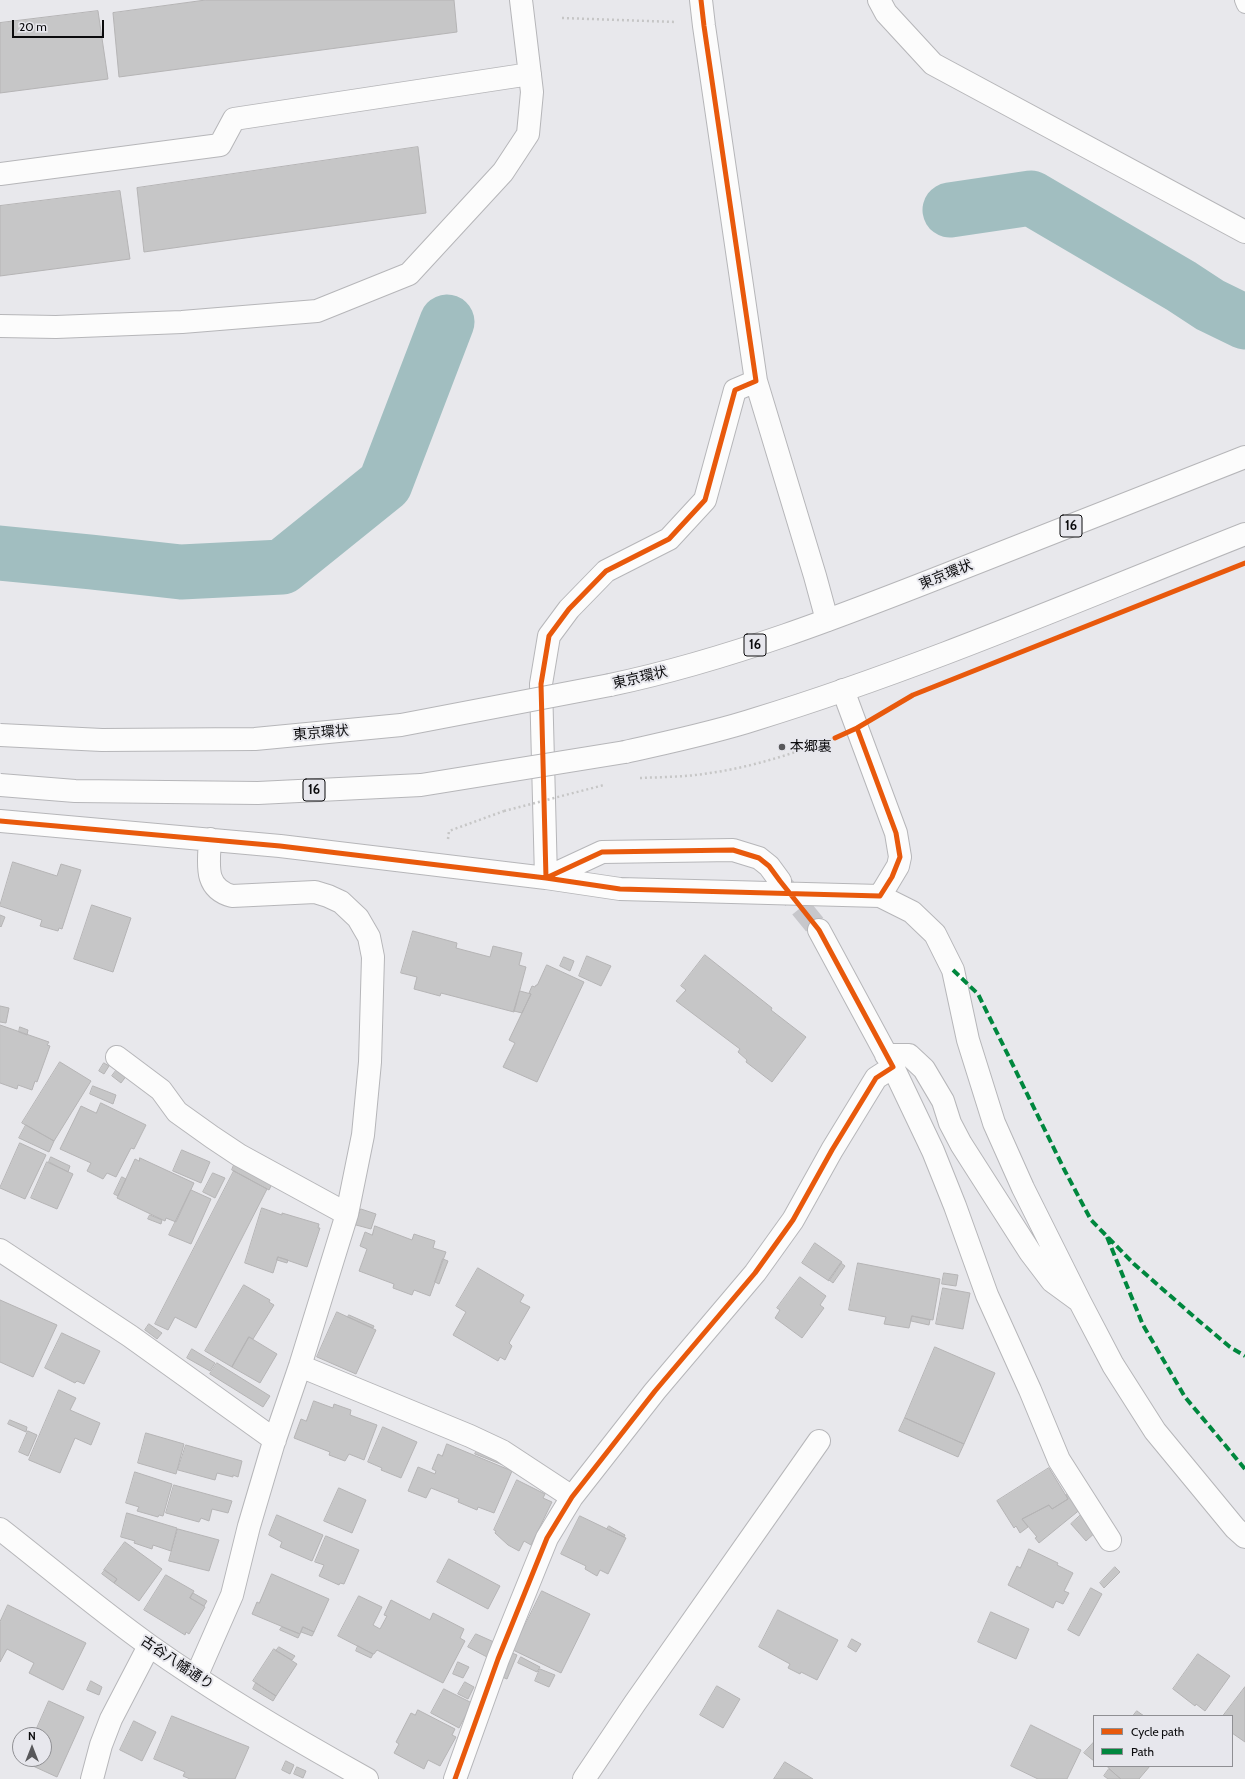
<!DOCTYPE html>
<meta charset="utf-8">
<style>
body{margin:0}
#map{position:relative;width:1245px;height:1779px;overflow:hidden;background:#e8e8ec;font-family:Cabin,sans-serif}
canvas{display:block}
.legend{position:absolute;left:1093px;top:1715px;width:140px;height:52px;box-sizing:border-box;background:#e7e7ed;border:1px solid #8f8f93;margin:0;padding:5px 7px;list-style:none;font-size:12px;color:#0b0b0d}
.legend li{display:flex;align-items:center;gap:8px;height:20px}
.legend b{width:20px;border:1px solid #8f8f93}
.north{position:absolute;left:12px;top:1727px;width:40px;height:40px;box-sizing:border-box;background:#e7e7ed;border:1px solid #8f8f93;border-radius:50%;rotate:0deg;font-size:11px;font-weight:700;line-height:16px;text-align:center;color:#0b0b0d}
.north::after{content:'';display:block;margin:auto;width:14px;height:18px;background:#58585b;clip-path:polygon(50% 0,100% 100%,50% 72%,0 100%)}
.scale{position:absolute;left:12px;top:20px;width:92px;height:18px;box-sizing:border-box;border:2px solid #0b0b0d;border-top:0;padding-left:5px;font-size:12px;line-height:14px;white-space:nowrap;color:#0b0b0d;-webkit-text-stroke:3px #e7e7ed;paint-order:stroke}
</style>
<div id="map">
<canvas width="1245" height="1779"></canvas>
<ul class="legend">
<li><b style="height:5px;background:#e8590c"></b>Cycle path</li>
<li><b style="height:5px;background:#00873e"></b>Path</li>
</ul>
<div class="north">N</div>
<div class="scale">20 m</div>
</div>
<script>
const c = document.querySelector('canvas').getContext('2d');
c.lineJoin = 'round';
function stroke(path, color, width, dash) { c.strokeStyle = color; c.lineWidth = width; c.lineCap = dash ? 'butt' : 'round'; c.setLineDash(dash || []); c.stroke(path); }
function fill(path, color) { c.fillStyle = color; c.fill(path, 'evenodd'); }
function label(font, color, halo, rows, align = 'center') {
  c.font = font + ' Cabin,"Noto Sans JP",sans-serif'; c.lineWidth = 4; c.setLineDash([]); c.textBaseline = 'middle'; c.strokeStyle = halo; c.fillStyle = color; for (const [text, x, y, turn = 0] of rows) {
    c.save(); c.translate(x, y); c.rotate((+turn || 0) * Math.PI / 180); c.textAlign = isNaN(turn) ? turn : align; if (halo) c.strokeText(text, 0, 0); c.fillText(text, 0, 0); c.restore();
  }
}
stroke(new Path2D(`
 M950,210l81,-12 150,88 29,19 35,17
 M0,553l91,9 90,10 101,-5 103,-83 62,-162`), '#a1bec0', 55);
const building = new Path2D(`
 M206,0h248l3,32 -338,45 -6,-64z
 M98,11l10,68 -108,14v-70z
 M418,147l8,66 -282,39 -7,-64z
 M120,191l10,68 -130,17v-70z
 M13,862l44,14 4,-12 20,6 -19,59 -3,-1 -1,3 -18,-5 2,-6 -42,-14z
 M92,905l39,13 -18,54 -39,-13z
 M0,915l5,2 -4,10 -1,-1z
 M413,931l44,12 -1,5 34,9 3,-11 29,7 -3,12 7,2 -12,45 -73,-19 -1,3 -26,-7 3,-12 -16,-4z
 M705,955l67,53 -1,2 35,27 -34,45 -26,-20 1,-2 -9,-8 2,-3 -64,-48 10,-11 -5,-4z
 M587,956l24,10 -10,20 -22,-10z
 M564,957l10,4 -4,10 -10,-5z
 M547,965l37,17 -47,100 -34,-15 12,-24 -6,-3 22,-46 -2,-1 3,-7 3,1 1,-2h1z
 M520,991l11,3 -9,19 -8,-2z
 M0,1006l9,2 -3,15 -6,-1z
 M0,1025l49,17 -2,3 3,1 -13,36 -2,-1 -3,9 -14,-5 -1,4 -17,-6z
 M20,1027l8,3 -1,5 -8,-3z
 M60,1062l31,19 -37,60 -32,-18z
 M104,1063l5,3 -5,8 -5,-3z
 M118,1068l9,7 -6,8 -9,-7z
 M93,1086l23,9 -3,9 -23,-10z
 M101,1103l45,22 -12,24 -3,-1 -15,29 -9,-4 -4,6 -16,-8 4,-8 -31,-14 21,-43 15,7z
 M26,1125l28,16 -5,11 -30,-14z
 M20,1143l26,12 -21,44 -25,-11z
 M182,1150l28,12 -9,21 -28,-12z
 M51,1157l19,9 -2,6 -19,-10z
 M140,1158l54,25 -18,39 -10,-4 -1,3 -48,-23 18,-39 4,2z
 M47,1162l26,12 -16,35 -26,-11z
 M234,1165l38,19 -3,6 -37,-20z
 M234,1171l33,18 -71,139 -21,-11 -7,13 -13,-6z
 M213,1173l12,5 -10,20 -12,-6z
 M122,1177l4,2 -8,17 -4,-2z
 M191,1190l20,9 -20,45 -22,-9z
 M262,1208l20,7v-2l37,11 -1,4h2l-13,39 -29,-10 -5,16 -28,-10z
 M361,1209l15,5 -5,15 -15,-4z
 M150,1215l12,5 -1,4 -13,-5z
 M375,1226l37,14 2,-6 21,7 -2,7 13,4 -16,44 -16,-6 -2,5 -19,-7 1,-4 -35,-13 8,-22 -7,-3 5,-14 7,3z
 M815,1243l27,19 -13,19 -27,-18z
 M278,1257l10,3 -1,3 -10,-3z
 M443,1259l5,2 -9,23 -4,-2z
 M841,1263l4,3 -12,17 -4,-3z
 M858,1263l82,16 -7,41 -21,-4 -3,12 -25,-4 2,-7 -37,-7z
 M478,1268l46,27 -4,7 10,5 -21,36 3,3 -7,14 -5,-3 -2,4 -45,-26 13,-23 -10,-6z
 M944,1273l14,2 -2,11 -14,-2z
 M800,1277l26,19 -6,9 4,3 -22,30 -27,-20 5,-8 -3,-2z
 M244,1285l26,15 -1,2 5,3 -21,34 -4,-2 -17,30 -27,-16z
 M943,1288l27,5 -7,36 -27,-5z
 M0,1300l57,25 -24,52 -33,-15z
 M337,1312l39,18 -20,44 -39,-17z
 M349,1315l25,11 -1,2 -25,-11z
 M912,1316l18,4 -1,5 -18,-4z
 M149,1324l13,9 -5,6 -12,-9z
 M62,1333l38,18 -16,33 -7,-3 -2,2 -30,-15z
 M249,1337l28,17 -17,29 -28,-16z
 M935,1347l60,26 -31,71 -59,-26z
 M192,1349l23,14 -5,8 -23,-13z
 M217,1363l53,33 -7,11 -53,-33z
 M59,1390l17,8 -6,12 30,13 -9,22 -16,-7 -15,35 -31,-13z
 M314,1401l19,7 1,-4 17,6 -1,5 27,10 -13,35 -15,-6 -4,7 -16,-6 1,-3 -36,-14 7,-19 5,2z
 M905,1418l59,26 -6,13 -59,-26z
 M10,1420l17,7 -1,5 -18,-8z
 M383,1427l34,15 -16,36 -20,-8 1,-2 -14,-6z
 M28,1431l9,4 -9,21 -9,-4z
 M146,1433l38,11 -8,30 -38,-11z
 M447,1444l65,27 -18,42 -16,-6 -1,3 -19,-8 1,-3 -28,-11 -5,10 -18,-7 10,-24 17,7 1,-3 -4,-2 6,-15 4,2z
 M186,1445l56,16 -4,16 -5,-2v2l-16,-4 -2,7 -37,-10z
 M477,1450l28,12 -2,3 -28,-11z
 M1049,1468l19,31 -16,10 -3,-4 -27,14 6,8 -8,6 -4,-7 -2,2 -17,-27z
 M135,1472l37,12 -9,32 -4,-1 -1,2 -21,-6 2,-4 -13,-4z
 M517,1480l28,14 -2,4 9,4 -21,43 -7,-4 -5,10 -11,-6 -13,-12 1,-2 -2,-1z
 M174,1485l58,16 -4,12 -16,-4 -3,12 -8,-3 -2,4 -33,-9z
 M339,1488l27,12 -14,33 -28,-12z
 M1070,1493l12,15 -43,35 -4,-5 2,-1 -15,-18 27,-14 3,4 16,-10 -2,-4z
 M127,1513l50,15 -6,23 -18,-6 -1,4 -18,-6 1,-2 -14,-4z
 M1083,1513l15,17 -12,11 -15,-17z
 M277,1515l46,20 -11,26 -32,-14 2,-5 -13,-7z
 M580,1516l46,22 -18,36 -8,-4 -3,6 -12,-7 1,-3 -25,-12z
 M609,1526l16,9 -1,2 -17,-8z
 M178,1529l41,11 -10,31 -40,-10z
 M326,1536l33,14 -15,34 -4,-1 -1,2 -20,-9 5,-11 -9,-3z
 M125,1542l37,27 -23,32 -25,-18 3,-4 -13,-9z
 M1029,1549l29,14 -1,2 16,8 -9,18 5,2 -6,11 -7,-3 -3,7 -45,-23 9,-19 3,2z
 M449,1559l51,27 -12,23 -51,-27z
 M1115,1567l5,5 -16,16 -4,-5z
 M105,1570l12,9 -3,4 -12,-9z
 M272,1574l57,25 -15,33 -11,-5 -3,7 -48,-20 5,-12 2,1z
 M166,1575l28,16 -4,7 15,9 -16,27 -3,-2 -1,3 -41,-25z
 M1091,1588l11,6 -23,42 -11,-6z
 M542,1591l48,23 -29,59 -48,-23z
 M193,1593l14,8 -3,5 -14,-8z
 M359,1596l23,11 -9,18 7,4 7,-13 -3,-1 7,-15 39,20 3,-7 31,16 -4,9 5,3 -22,42 -66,-33 -3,4h-1l-35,-18z
 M8,1605l78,38 -23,47 -34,-17 5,-10 -27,-14 -7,13v-40z
 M778,1610l60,30 -21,40 -16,-8 -1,2 -12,-6 2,-4 -31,-17z
 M991,1612l38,17 -13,30 -38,-17z
 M282,1627l18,7 -2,4 -18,-8z
 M303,1627l11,5 -2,4 -11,-4z
 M476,1634l18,8 -7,15 -19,-10z
 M852,1639l9,5 -5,8 -8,-5z
 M358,1646l15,8 -2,4 -15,-7z
 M279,1647l16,9 -3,4 -16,-9z
 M274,1649l23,15 -21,32 -23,-15z
 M512,1653l5,2 -10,24 -5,-2z
 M1198,1654l32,22 -25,35 -9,-7 -1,2 -22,-17z
 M521,1657l19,10 -3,5 -19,-9z
 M458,1662l11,5 -6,11 -10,-4z
 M540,1669l15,6 -6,12 -14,-6z
 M91,1681l11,6 -3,8 -12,-5z
 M465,1682l9,5 -6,12 -10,-5z
 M256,1683l20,13 -3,5 -20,-12z
 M717,1686l23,13 -17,29 -23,-13z
 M1245,1687v55l-13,-9v-17h-9z
 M444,1689l28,14 -13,25 -28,-15z
 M49,1701l35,16 -27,60 -35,-16 1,-2h21v-24h-10z
 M418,1710l37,19 -3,6 4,2 -16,29 -12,-6 -4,9 -30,-16 5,-9 -3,-2 15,-29 4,2z
 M1137,1711l7,5h-11z
 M172,1716l77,31 -14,32h-45l-7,-3 2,-4 -31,-13z
 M134,1721l22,11 -14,29 -22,-11z
 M1031,1725l50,25 -14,29h-29l-27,-13z
 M1094,1742v19l-10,-8z
 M286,1761l8,4 -4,9 -8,-4z
 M785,1762l28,17h-39z
 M1107,1766h43l-11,13h-18z
 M297,1767l9,4 -3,7 -9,-4z
 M1109,1769l12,10h-13l-4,-3z`);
fill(building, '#c6c6c7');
stroke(building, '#b5b4b5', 1);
stroke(new Path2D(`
 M780,882l39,48`), '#c7c7cb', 22, [22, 11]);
const lane = new Path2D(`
 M1243,0l2,5`);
const street = new Path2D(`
 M701,0l3,26 52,355 59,195 12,44
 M879,0l7,13 47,51 312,168
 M0,174l220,-29 14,-26 296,-45
 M0,326l56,1 126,-5 135,-11 92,-37 94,-102 25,-38 4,-42 -11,-92
 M843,690l53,143 4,24 -2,9 -18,30
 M0,821l280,25 266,32 74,11 260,7 32,16 23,22 18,36 15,70 26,83 29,65 57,114 33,63 42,66 80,97 10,9
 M546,878l-5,-194 8,-48 20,-27 37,-38 63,-32 36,-39 30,-110 21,-9
 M546,878l56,-26 131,-2 26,8 10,8 11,15
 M886,1055h23l15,14 19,32 7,22 11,21 69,108 22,29 26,19
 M117,1057l44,33 16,22 35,25 27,18 108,59
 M893,1067l40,84 22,55 32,89 43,95 29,70 51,80
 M0,1250l130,86 145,104
 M300,1366l170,70 32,15 70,46
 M196,1677l36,-82 17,-69 24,-81 27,-79 47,-152 16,-79 7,-73 3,-105 -4,-20 -11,-19 -17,-16 -13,-6 -13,-4 -83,4c-29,-8 -23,-33 -22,-57
 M92,1779l9,-34 10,-26 38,-73
 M455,1779l43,-120 49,-121 25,-41 83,-106 100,-118 38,-53 39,-70 44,-72 17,-11 -74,-137
 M584,1779l51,-76 184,-262`);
const secondary = new Path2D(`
 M0,1529c50,39 98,80 150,117 69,49 143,92 217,133`);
const highway = new Path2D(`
 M610,685c119,-25 234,-70 348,-115 95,-38 191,-75 287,-113
 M625,752c44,-10 88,-19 131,-33 166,-51 327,-121 489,-185`);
stroke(lane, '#b6b6b9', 18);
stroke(street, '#b6b6b9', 24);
stroke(secondary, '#b6b6b9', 24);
stroke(highway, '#b6b6b9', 24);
stroke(new Path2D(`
 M562,18l114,4
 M880,714l28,-16
 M640,778c23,-1 47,-1 70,-5 42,-6 82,-19 122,-34
 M448,839l1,-8 55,-20`), '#c6c6c6', 2.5, [2, 3]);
stroke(lane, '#fcfcfc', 16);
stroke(street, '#fcfcfc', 22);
stroke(secondary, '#fcfcfc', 22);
stroke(highway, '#fcfcfc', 22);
const highwayBridge = new Path2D(`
 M0,735l102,5 153,-1 146,-14 209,-40
 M0,785l75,6 183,2 163,-8 204,-33`);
stroke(highwayBridge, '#b6b6b9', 24, []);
stroke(new Path2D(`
 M504,811l100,-26`), '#c6c6c6', 2.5, [2, 3]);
stroke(highwayBridge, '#fcfcfc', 22);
stroke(new Path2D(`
 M953,970l25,24 87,177 26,49 43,44 65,57 31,26 15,9
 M1107,1237l36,88 42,72 60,72`), '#00873e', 4, [8, 4]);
stroke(new Path2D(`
 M835,738l22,-10 56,-33 332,-132
 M0,821l280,25 266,32 74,11 260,7 12,-19 8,-20 -4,-24 -39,-105
 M546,878l-5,-194 8,-48 20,-27 37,-38 63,-32 36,-39 30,-110 21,-9 -52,-355 -3,-26
 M455,1779l43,-120 49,-121 25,-41 83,-106 100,-118 38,-53 39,-70 44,-72 17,-11 -74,-137 -39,-49 -11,-15 -10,-8 -26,-8 -131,2 -56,26`), '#e8590c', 5);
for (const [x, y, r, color] of [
 [782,747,4,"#58585b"]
]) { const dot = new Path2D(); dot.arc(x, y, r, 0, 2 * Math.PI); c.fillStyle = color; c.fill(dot); stroke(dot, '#e7e7ed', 1.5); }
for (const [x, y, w] of [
 [1071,526,22],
 [755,645,22],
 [314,790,22]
]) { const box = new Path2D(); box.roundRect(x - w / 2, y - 11, w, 22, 3); c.fillStyle = '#e7e7ed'; c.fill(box); stroke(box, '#0b0b0d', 1); }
label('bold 13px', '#0b0b0d', null, [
 ["16",1071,526],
 ["16",755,645],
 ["16",314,790]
]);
label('14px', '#0b0b0d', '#e7e7ed', [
 ["東京環状",946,575,-22],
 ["東京環状",640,678,-13],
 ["東京環状",321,733,-5],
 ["古谷八幡通り",177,1663,34]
]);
label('14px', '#0b0b0d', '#e7e7ed', [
 ["本郷裏",790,747]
], 'left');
</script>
